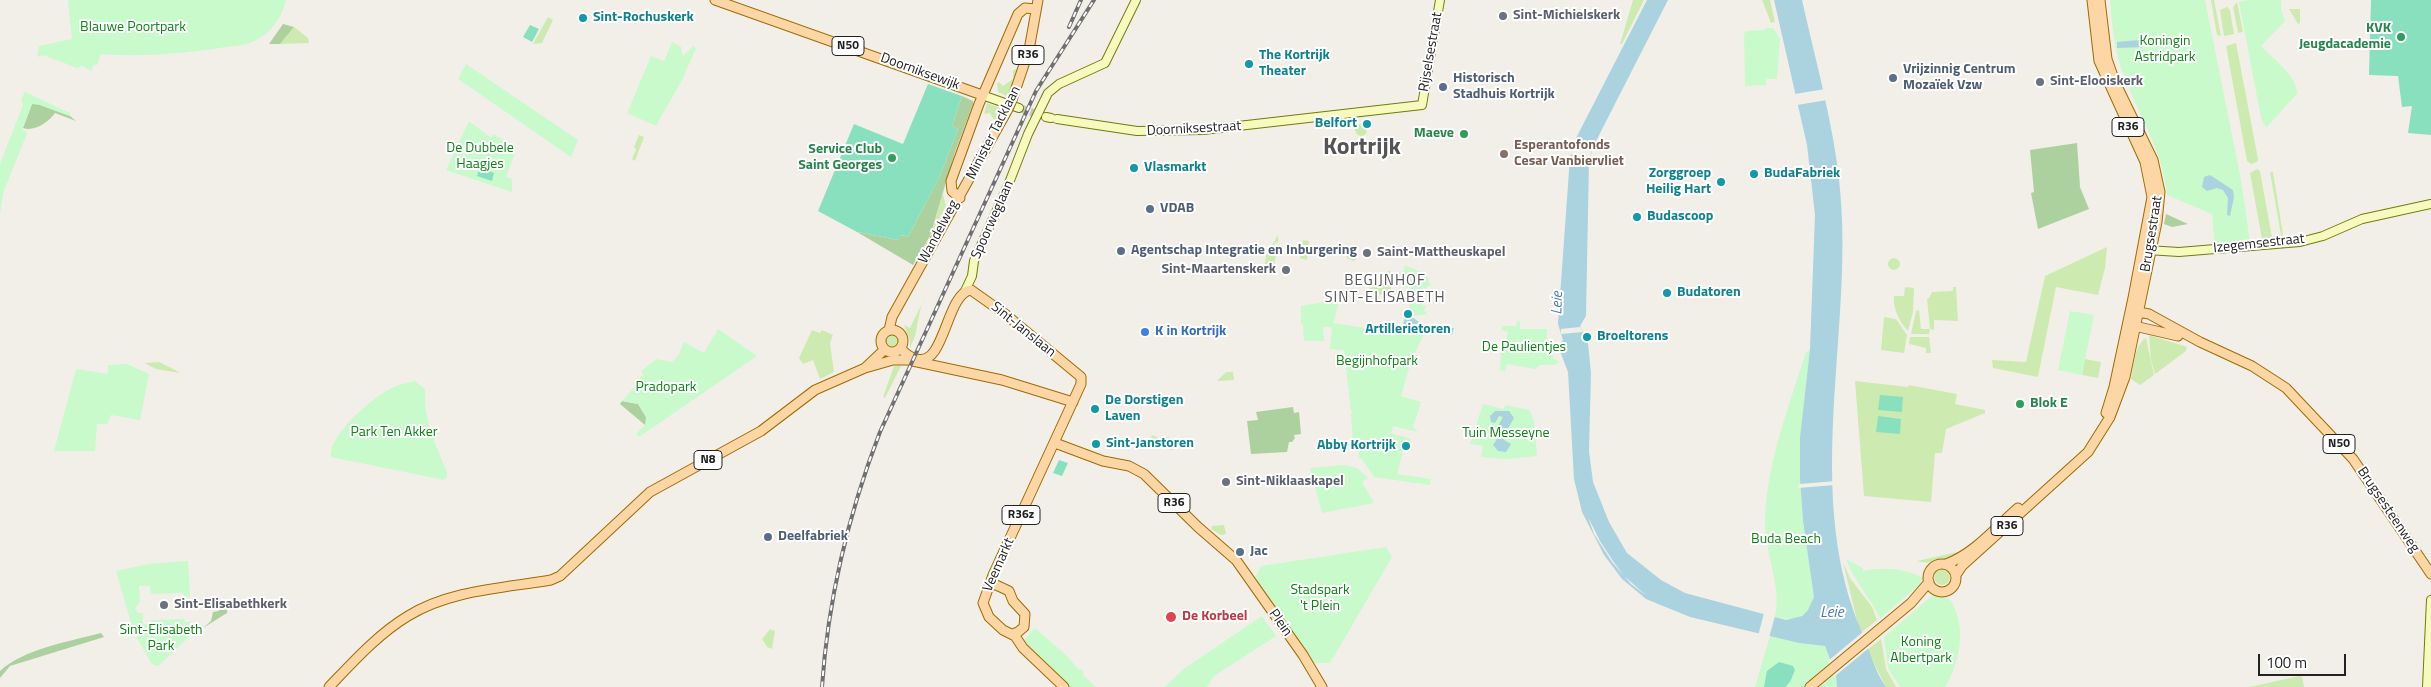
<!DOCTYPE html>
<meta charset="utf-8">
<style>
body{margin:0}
#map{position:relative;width:2431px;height:687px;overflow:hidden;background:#f2efe9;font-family:"Titillium Web",sans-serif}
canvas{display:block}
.scale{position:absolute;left:2258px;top:654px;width:88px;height:22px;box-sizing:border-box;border:2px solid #222;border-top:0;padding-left:6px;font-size:15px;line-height:18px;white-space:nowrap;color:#222;-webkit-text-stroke:4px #fff;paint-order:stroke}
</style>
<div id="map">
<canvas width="2431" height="687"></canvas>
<div class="scale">100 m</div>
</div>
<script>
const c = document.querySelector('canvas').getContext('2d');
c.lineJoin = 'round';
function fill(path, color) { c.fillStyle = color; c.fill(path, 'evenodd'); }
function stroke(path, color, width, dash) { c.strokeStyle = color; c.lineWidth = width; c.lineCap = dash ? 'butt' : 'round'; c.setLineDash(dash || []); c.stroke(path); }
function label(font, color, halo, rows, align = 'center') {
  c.font = font + ' "Titillium Web",sans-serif'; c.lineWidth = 4; c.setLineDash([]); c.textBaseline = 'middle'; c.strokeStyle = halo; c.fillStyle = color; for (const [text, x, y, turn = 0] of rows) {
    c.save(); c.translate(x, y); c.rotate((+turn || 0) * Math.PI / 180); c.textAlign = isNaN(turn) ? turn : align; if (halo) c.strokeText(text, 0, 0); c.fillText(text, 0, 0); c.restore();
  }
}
fill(new Path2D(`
 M1633,0h11l-22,44h-2z
 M1762,0h8l5,22 -4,1z
 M2211,0h3l7,36 -4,-1z
 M2237,2l6,30 -5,1 -5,-26z
 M2227,7l3,3 4,24 -10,2 -4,-26z
 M2289,9h11v14l-2,1z
 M548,17l5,3 -11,23 -9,1z
 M294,27l14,11 1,5 -29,1z
 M2236,43l22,116 -1,3 -6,2 -4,-3 -21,-115z
 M1020,66l-11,31 -11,-5 -1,-9 2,-1 4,4 10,-7v-8z
 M987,103l16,6 -7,15 -6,-11 -6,1z
 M1355 130a6 6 0 1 1 12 0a6 6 0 1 1-12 0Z
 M639,135l5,2 -9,24 -3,-2 4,-9 -2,-3z
 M2257,169l3,2 12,67 -10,1 -12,-66z
 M2270,172h3l11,69h-2z
 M947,180l-4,14 3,12 -16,30z
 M1278,235v8l-3,-1 -1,8 -3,1v4h5l-2,11 -9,-2 1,-8z
 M1303,240l6,1 -2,19 -7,-2z
 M1348,247l9,6v5l-3,3 -7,-3 -2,-9z
 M2107,247l-2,21 -7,27 -42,-8 -18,90 -45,-9 -1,-8 34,2 19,-86z
 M1888 264a6 6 0 1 1 12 0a6 6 0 1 1-12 0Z
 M1391,270l-2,5 3,23 -19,-5 -3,-5 12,-4 -3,-8z
 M932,283l-11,23 -6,30 -5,12v-8l-6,-15 6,3z
 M1905,287l9,1 -1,24 -5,19c-9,-10 -15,-22 -14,-35h10z
 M1953,287h3l2,34 -24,-1v10l-4,-1 -1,5h-18l5,-23 3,-1 2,19h9l-3,-30 2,-1 3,-6 21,-1z
 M1884,317l12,2 11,16 -3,18 -23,-3z
 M812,330l8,3 2,-3 11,5 -3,8 4,29 -14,7 -7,-19 -10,4 -4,-6z
 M884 341a7 7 0 1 1 14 0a7 7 0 1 1-14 0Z
 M2149,335l38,12 -1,4 -31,23 -4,-14z
 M1910,337h19l2,16h-5v-5l-17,-4z
 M2146,338l8,37 -14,10 -9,-6c2,-12 4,-35 15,-41z
 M2085,359l16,3 -3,16 -16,-3z
 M159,362l20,10 1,1 -24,-4 -12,-6z
 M894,366h7l-16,32 -2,-1z
 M1226,372h7l1,8 -17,1z
 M1855,381l53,6 1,-2 48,9 -2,10 30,6v3l-39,16 -4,24h-7l-4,49 -67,-6z
 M1152,435l13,6 2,-4 8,2 -2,11 -25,-4 2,-4 1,3 2,-2h2v3l1,-2 2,3 2,-3 2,3 1,-2 8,3 2,-8h-4l-1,5 -5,-3 -3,1v-2l-3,1v-3l-1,3 -3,-1v-2l-3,2z
 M1224,525l2,9 -5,1 -10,-6 1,-3z
 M1962,551c-12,10 -29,14 -45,10z
 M1843,562l7,16 22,29 5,13 -15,12 -4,-7z
 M1934 577a8 8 0 1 1 16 0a8 8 0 1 1-16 0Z
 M770,629l5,2 -3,18 -5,-2 -5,-8z
 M1881,639l5,30 10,18h-10l-19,-37z
 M2299,676l3,1 2,10h-54z`), '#cdebb0');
fill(new Path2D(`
 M283,24l11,3 -14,17h-11z
 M962,96l11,5v3l-18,48 -25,84 -17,29 -56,-33 41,8 2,-5 8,2 32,-61 18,-47 -6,-3z
 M35,103l35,13 6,5 -21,-8c-6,9 -21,19 -32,15l9,-24z
 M2077,143l3,44 9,22 -51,20 -7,-36 3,-1 -4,-42z
 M2166,214l22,10 -16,3 -8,-3z
 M622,401l16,3 10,16 -3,5 -25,-21z
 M1293,407l1,6 5,-1 2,22 -7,1 1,3 -3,4h-3l-2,10 -36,2 -4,-33 11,-1 -2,-8z
 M218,598l10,3 -1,12 -24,15 8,-7 2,-9 6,-1z
 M101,633l3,4 -94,29 -10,12v-7c23,-22 71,-30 101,-38z`), '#add19e');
fill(new Path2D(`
 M68,0h218c-4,18 -15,33 -32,41 -10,5 -23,5 -34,7 -40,6 -79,9 -119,6l-4,11h-4l-1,6 -10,-5 -5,2 -34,-13 -6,2 2,-11 33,-7z
 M2110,0h95l36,180 9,62 -35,2 -3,-30 -45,-19c-4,-44 -28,-79 -43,-119 -10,-25 -12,-50 -14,-76z
 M2248,0h33v9l4,12 -24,25c12,13 36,29 36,48l-31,34 -5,-10 -22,-116z
 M1765,28h8l7,10 -3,41h-11v6l-21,1 -1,-52 2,-3 19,-1z
 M672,42l9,5 2,9 10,-10 3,2 -14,32 -26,46 -29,-13 24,-57 13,5z
 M466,64l112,76 -7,17 -113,-78z
 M25,92l45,21v3l-30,-11 -8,-1 -10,26 5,2 -1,4 -23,57 -3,22v-51l23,-59 -2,-6z
 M469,121l21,16 4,-3 22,16 -10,27 6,2v13l-66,-22z
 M1405,265l20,9 5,6 -2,1 3,3 -15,12 -1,4 11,7 -2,3 3,4 -14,2 -4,-5 2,-20 -2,-4 -3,1 -4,-12z
 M1336,300l2,6 -5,17 66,10 5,-16 -1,8 23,5 -15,31 -10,35 20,6 -8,25 5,5 -25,-6 -2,7 20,6 -2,5 -4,-1 -8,31 34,5 -1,6 -56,-8 -12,-18 -3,-1v-10l-6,-1 -2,-34 3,-1 -3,-1 -7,-61 -14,-1 2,-22h-9l1,14h-20l-1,-17h-2v-18z
 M2070,311l24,4 -12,60 -24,-5z
 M1517,321h3v8h27l-1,20 6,1 1,9 4,1 2,3 -6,2h-13l-5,4 -28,-5 -2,7 -5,-1 1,-23h3l4,-15 -6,-2v-4h14z
 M718,329l39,27 -118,81 -3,-3 9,-9 1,-8 -8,-13 -16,-3 16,-18 -3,-2 8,-6 -2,-4 15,-12 16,3 6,-6 6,-14 20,11z
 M1810,351c-7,57 -13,113 -7,170 2,25 11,51 11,76 -5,20 -20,25 -39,20 7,-33 -11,-64 -10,-98 2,-57 24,-113 41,-167z
 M127,364l22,10 -9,46 -29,-5 -4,9h-10l-2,27h-41l22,-82 32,5v-9z
 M415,381l10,8c-2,29 11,57 22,83v5l-3,3 -113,-23c-3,-21 40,-58 57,-67 9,-5 17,-7 27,-9z
 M1483,404l21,5 1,-4 24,5 5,10 3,36 -31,3 -25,-2 2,-11 -13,-2z
 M1345,465l12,3 11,10 -6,4 12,21 -52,10 -12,-45z
 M1386,547l6,10 -62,106h-17l-58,-85 6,-12z
 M1846,559l17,9v3c21,-4 41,-3 60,7l-3,7 -40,33c-10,-21 -26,-37 -34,-59z
 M188,561l2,36h-6v-4l-33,1 -1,-8h-11l1,16 -5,6 3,5h5v11h8v-4l33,-1 1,3h6v13l-33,31 -6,-2 -18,-31 -18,-62 33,-7z
 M1934,594l15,4c18,26 12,63 -4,89h-45l-12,-19 -4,-31z
 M1262,616l14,20 -62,40 -7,11h-42l20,-19z
 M1035,628l33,29 11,13 3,-1 2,7 12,11h-30l-44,-45z
 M1770,636l29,7 26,3 11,29 1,12h-82z`), '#c8facc');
fill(new Path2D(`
 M2371,0h60v135l-23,-2 4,-27 -10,1 -4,-31 -29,-1z
 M530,25l9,4 -7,13 -9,-5z
 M928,84l34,12 -10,30 6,3 -18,47 -32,61 -7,-2 -3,5 -41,-8 -39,-21 36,-87 49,20z
 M480,168l14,5 -2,8 -15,-5z
 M1880,395l23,2 -1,15 -24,-2z
 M1878,416l23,3 -1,15 -24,-2z
 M1059,460l9,3 -6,13 -9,-3z
 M1779,662l14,4 2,4 -5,12 -5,5h-21l3,-16z`), '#88e0be');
fill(new Path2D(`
 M1647,0h21l-73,143 -6,17 -3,156 -6,10 3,6 -1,8 6,3 3,30 -2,78 4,31 16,40 18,31 34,27 24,13 101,27 16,-4 6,-6 6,-13 -11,-76 -3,-42v-41l10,-89 5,-134 -8,-70 -33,-145h28c16,72 38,145 40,220 5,134 -36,284 20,412 8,19 12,38 24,55h-49l-1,-12 -11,-29 -26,-3 -109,-26 -44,-18 -24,-20 -18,-24 -22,-43 -8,-33 -6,-107 -10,-26 5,-6 -5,-16 12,-167 3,-13z
 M2140,37l3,1 -2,4 2,5 -26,1v-6l23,-2z
 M2210,175l23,15 1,7 -4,19 -3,-1 1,-17 -5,-8 -6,-2 -10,3 -5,-4 2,-10z
 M1412,317l16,11h26l-2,7 -49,-10 2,-7z
 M1495,411h14l5,7 -8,14 -2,8 7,4 -5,8 -8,-1 -5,-6 6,-9 -1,-10 5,-9 -4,-1 -4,7 -4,-1 -1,-6z`), '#aad3df');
fill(new Path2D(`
 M1825,89l2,11 -30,5 -2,-11z
 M1573,144l19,6 -3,10 -19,-6z
 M1580,327l3,5 -22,2v-5z
 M1836,481l-1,4 -37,3v-3l2,-1z
 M1588,517l12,24 13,20 11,15 23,20 -16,-12 -19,-22 -18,-28z
 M1764,613l11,3 -6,22 -11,-2z
 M1864,631l5,17 -35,29 -6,-16z`), '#f2efe9');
stroke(new Path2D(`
 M1019,108l24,8`), '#c8c6c1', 8, [8, 4]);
const secondary = new Path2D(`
 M982,95l37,13
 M1046,117l5,1
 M1057,119l80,12 66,-1 219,-25 18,-105
 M2147,250l32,2 121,-10 23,-6 39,-17 69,-15
 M965,291l7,-15 2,-15 35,-78 19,-49 20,-41 11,-9 46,-21 31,-63
 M2427,687l4,-87`);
const primary = new Path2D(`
 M715,0l267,95
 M2092,0l7,61 46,101 7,35 -19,101 -19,89 -8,26
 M1012,100l17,-50 9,-50
 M960,198l-8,-7 -1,-10 28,-77 39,-90 7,-6 11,1
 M2133,311l16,3 51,28 52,24 34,22 67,71 78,115
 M2130,325l48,11
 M881 341a11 11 0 1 1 22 0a11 11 0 1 1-22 0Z
 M889,330l3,-13 116,-208
 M901,348c4,6 8,9 16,11 28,8 29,-66 54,-69l34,24 76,63v7l-88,191 -10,28 6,14 14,13 12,6 8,12 41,39
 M865,368l28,-8h15l94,20 71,22
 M1055,443l48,18 26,5 15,8 54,53 38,33 67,95 19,32
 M1946,564c28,-10 50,-37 72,-56
 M1928 578a14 14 0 1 1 28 0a14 14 0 1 1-28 0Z
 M1956,575l6,-9 126,-114 22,-35 15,-40 32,-155 3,-30 -7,-32 -38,-78 -8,-23 -7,-59
 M988,588l6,-4 15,7 4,10 12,13 -1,13 -6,5 -6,2
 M329,687c24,-25 49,-53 79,-71 42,-26 96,-28 143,-36l9,-4 90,-84 111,-61 54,-41 50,-22 19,-18
 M1810,687l101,-84 18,-21`);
stroke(secondary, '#707d05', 10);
stroke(primary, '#a06b00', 11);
stroke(secondary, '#f7fabf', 8);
stroke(primary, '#fcd6a4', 9);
const rail = new Path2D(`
 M1069,27l12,-27
 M822,687c6,-88 26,-172 58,-255l156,-341 58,-91`);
stroke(rail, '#707070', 4);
stroke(rail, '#fff', 2, [5.5]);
const primaryBridge = new Path2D(`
 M1008,109l4,-9`);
stroke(primaryBridge, '#a06b00', 11, []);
stroke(primaryBridge, '#fcd6a4', 9);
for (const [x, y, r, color] of [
 [1503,16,5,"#6b7280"],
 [583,18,5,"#0f9aa8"],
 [2401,37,5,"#2e9e5b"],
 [1249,64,5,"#0f9aa8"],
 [1893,78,5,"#5c6f8a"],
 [2040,82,5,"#6b7280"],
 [1443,87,5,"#5c6f8a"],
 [1367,124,5,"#0f9aa8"],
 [1464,134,5,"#2e9e5b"],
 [1504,154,5,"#8d6e63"],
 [892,158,5,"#2e9e5b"],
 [1134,168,5,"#0f9aa8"],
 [1754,174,5,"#0f9aa8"],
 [1721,182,5,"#0f9aa8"],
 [1150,209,5,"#5c6f8a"],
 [1637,217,5,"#0f9aa8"],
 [1121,251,5,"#5c6f8a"],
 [1367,253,5,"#6b7280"],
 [1286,270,5,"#6b7280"],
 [1667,293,5,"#0f9aa8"],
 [1408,314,5,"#0f9aa8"],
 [1145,332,5,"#3f7fe0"],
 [1587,337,5,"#0f9aa8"],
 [2020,404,5,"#2e9e5b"],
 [1095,409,5,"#0f9aa8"],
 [1096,444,5,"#0f9aa8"],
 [1406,446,5,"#0f9aa8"],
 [1226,482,5,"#6b7280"],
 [768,537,5,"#5c6f8a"],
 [1240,552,5,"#5c6f8a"],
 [164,605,5,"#6b7280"],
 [1171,617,6,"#e0444e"]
]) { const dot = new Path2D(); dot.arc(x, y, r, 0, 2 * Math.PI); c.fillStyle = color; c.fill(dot); stroke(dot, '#fff', 2); }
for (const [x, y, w] of [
 [848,46,32],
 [1028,55,32],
 [2128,127,32],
 [2339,444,32],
 [708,460,28],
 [1174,503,32],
 [1021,515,38],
 [2007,526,32]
]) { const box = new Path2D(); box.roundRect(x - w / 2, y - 9.5, w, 19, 4); c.fillStyle = '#fff'; c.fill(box); stroke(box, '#222', 1); }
label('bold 12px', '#222', null, [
 ["N50",848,46],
 ["R36",1028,55],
 ["R36",2128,127],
 ["N50",2339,444],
 ["N8",708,460],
 ["R36",1174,503],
 ["R36z",1021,515],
 ["R36",2007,526]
]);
label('bold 14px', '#5b616d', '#fff', [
 ["Sint-Michielskerk",1513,16],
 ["Sint-Elooiskerk",2050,82],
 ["Saint-Mattheuskapel",1377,253],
 ["Sint-Maartenskerk",1276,270,"right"],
 ["Sint-Niklaaskapel",1236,482],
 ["Sint-Elisabethkerk",174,605]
], 'left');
label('bold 14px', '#0d838f', '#fff', [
 ["Sint-Rochuskerk",593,18],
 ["The Kortrijk",1259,56],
 ["Theater",1259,72],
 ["Belfort",1357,124,"right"],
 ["Vlasmarkt",1144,168],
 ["Zorggroep",1711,174,"right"],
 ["Heilig Hart",1711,190,"right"],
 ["BudaFabriek",1764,174],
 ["Budascoop",1647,217],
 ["Budatoren",1677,293],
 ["Artillerietoren",1408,330,"center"],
 ["Broeltorens",1597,337],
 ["De Dorstigen",1105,401],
 ["Laven",1105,417],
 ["Sint-Janstoren",1106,444],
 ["Abby Kortrijk",1396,446,"right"]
], 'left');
label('14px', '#0c8416', '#fff', [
 ["Blauwe Poortpark",133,28],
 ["Koningin",2165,42],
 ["Astridpark",2165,58],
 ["De Dubbele",480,149],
 ["Haagjes",480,165],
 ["De Paulientjes",1524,348],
 ["Begijnhofpark",1377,362],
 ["Pradopark",666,388],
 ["Park Ten Akker",394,433],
 ["Tuin Messeyne",1506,434],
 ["Buda Beach",1786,540],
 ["Stadspark",1320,591],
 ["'t Plein",1320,607],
 ["Sint-Elisabeth",161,631],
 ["Park",161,647],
 ["Koning",1921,643],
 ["Albertpark",1921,659]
]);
label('bold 14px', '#27864d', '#fff', [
 ["KVK",2391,29],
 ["Jeugdacademie",2391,45],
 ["Maeve",1454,134],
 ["Service Club",882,150],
 ["Saint Georges",882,166],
 ["Blok E",2030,404,"left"]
], 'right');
label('14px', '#222', '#fff', [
 ["Rijselsestraat",1431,52,-80],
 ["Doorniksewijk",920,72,20],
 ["Doorniksestraat",1194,129,-3],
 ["Minister Tacklaan",994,133,-63],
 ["Spoorweglaan",993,220,-66],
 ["Wandelweg",939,232,-62],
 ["Brugsestraat",2152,234,-81],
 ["Izegemsestraat",2259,244,-6],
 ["Sint-Janslaan",1023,330,39],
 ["Brugsesteenweg",2388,510,56],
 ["Veemarkt",999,565,-66],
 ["Plein",1280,623,55]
]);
label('bold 14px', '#4e5e75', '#fff', [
 ["Vrijzinnig Centrum",1903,70],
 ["Mozaïek Vzw",1903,86],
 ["Historisch",1453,79],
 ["Stadhuis Kortrijk",1453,95],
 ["VDAB",1160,209],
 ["Agentschap Integratie en Inburgering",1131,251],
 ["Deelfabriek",778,537],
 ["Jac",1250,552]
], 'left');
label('bold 14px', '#785e54', '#fff', [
 ["Esperantofonds",1514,146],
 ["Cesar Vanbiervliet",1514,162]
], 'left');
label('bold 14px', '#366cbe', '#fff', [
 ["K in Kortrijk",1155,332]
], 'left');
label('bold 14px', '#be3a42', '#fff', [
 ["De Korbeel",1182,617]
], 'left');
c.letterSpacing = '1px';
label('15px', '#555', '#fff', [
 ["BEGIJNHOF",1385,281],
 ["SINT-ELISABETH",1385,298]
]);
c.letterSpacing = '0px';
label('italic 15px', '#4a7aab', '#fff', [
 ["Leie",1558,303,-88],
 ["Leie",1832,613]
]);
label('bold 24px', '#555', '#fff', [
 ["Kortrijk",1362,148]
]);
</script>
